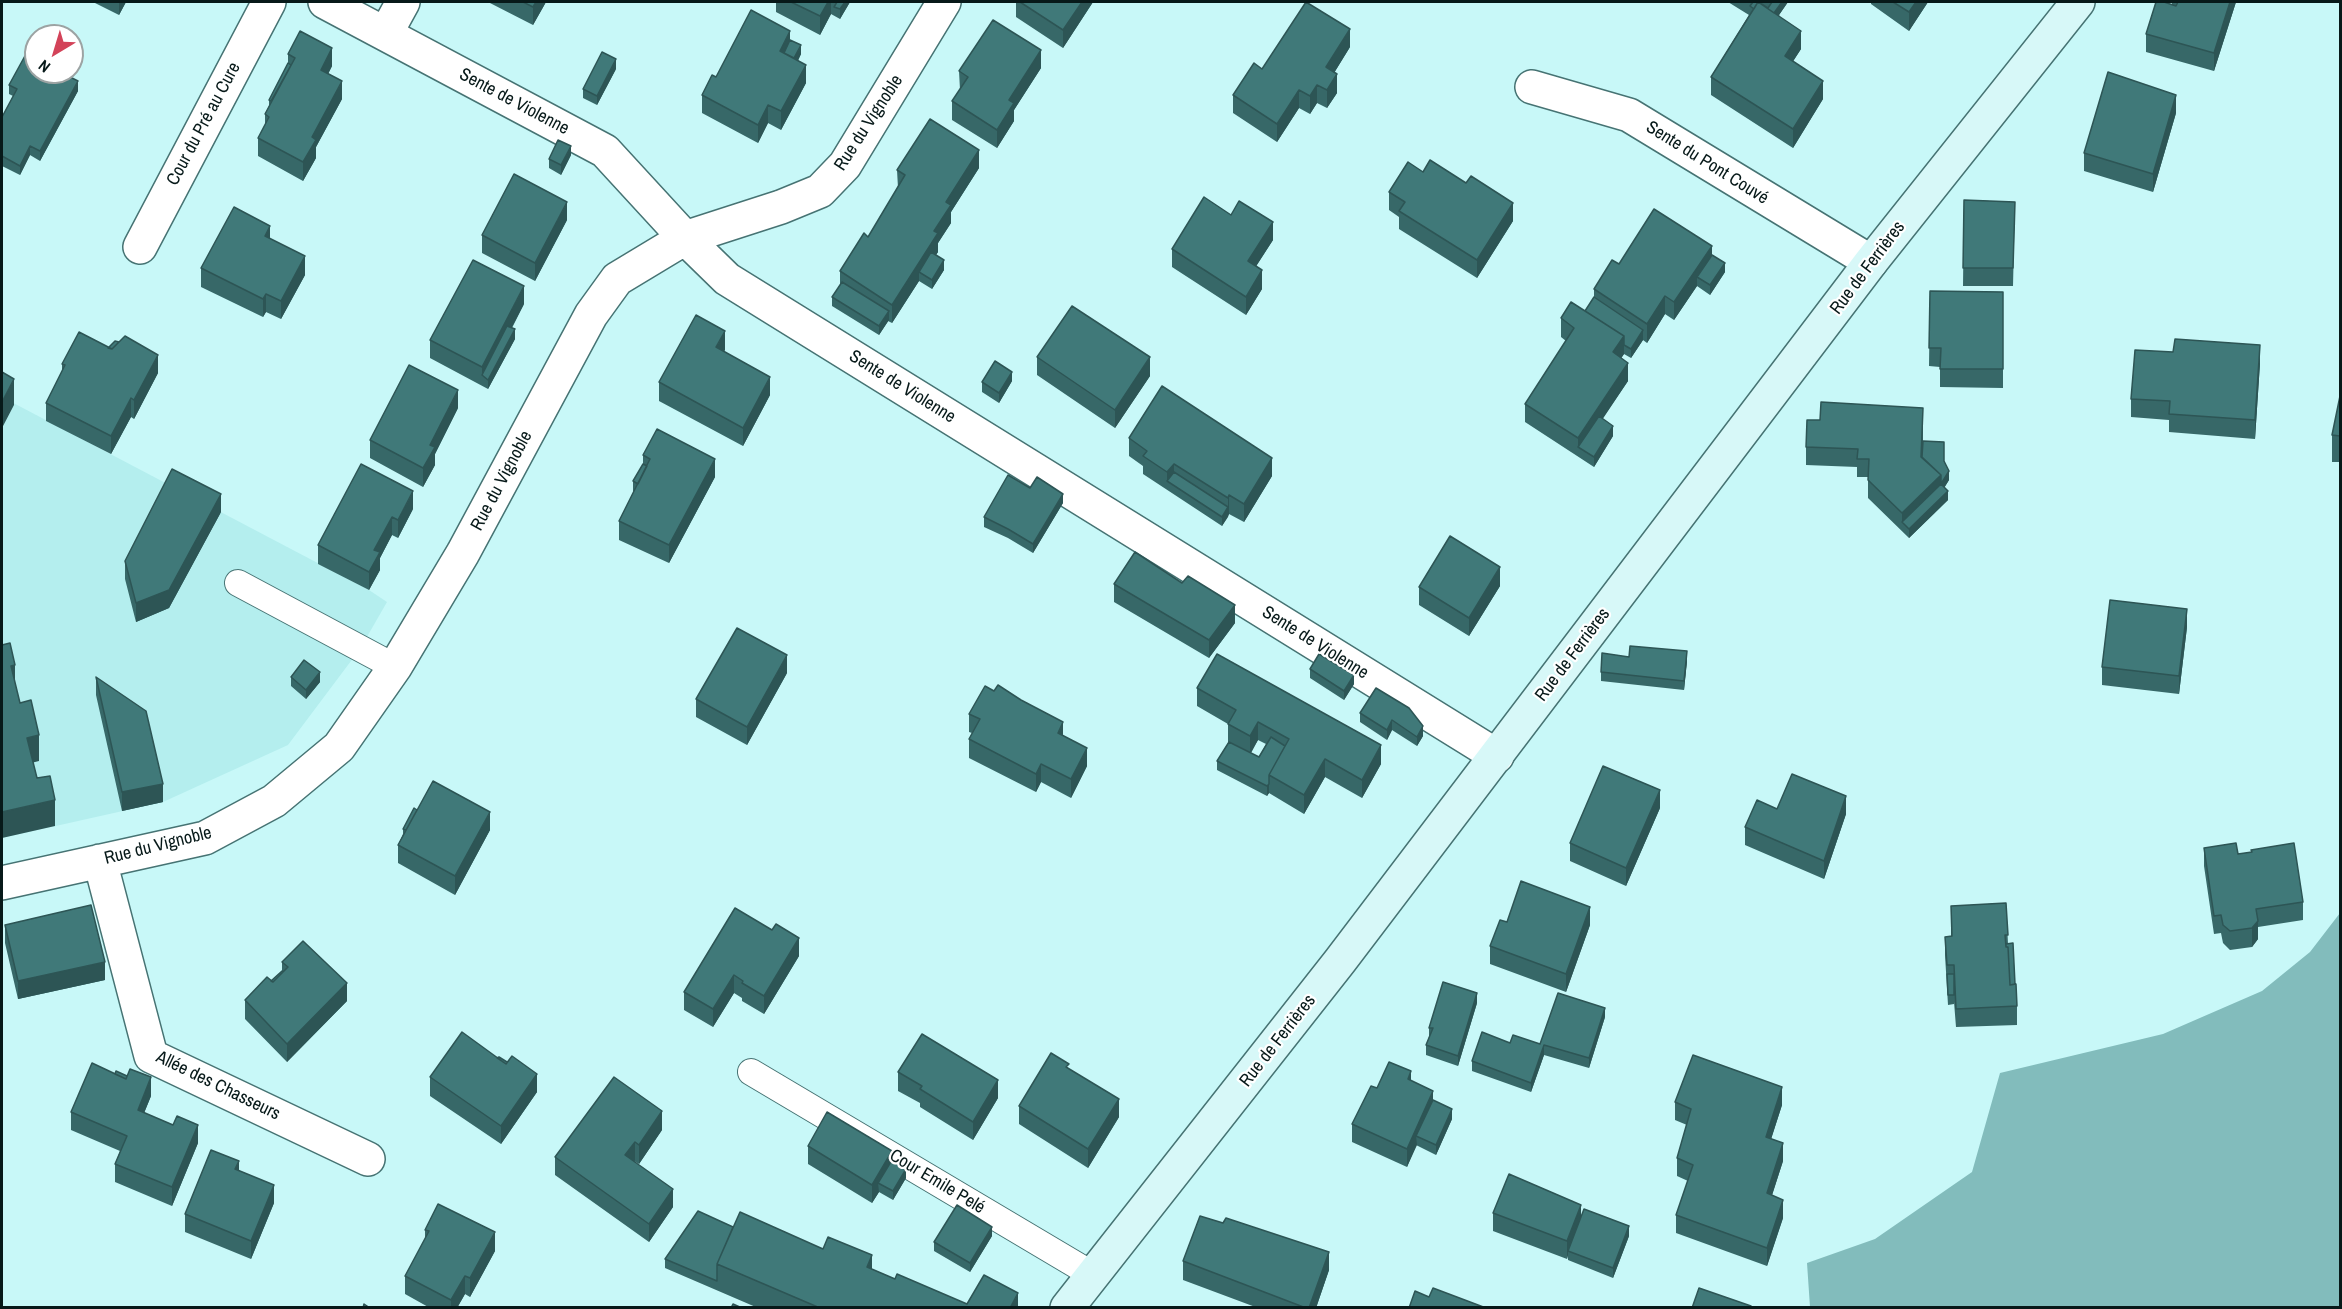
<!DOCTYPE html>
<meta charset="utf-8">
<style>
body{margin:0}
#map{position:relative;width:2342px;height:1309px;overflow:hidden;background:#c8f8f8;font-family:"Archivo Narrow",sans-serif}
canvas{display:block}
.frame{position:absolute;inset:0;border:3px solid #071919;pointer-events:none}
.north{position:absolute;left:24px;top:24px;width:60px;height:60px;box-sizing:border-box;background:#fff;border:2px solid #9ca3a3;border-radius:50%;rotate:218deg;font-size:16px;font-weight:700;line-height:24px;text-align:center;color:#071919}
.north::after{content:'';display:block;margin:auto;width:21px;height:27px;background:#d34359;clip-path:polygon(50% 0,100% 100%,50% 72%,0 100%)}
</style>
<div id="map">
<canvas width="2342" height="1309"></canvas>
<div class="frame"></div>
<div class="north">N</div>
</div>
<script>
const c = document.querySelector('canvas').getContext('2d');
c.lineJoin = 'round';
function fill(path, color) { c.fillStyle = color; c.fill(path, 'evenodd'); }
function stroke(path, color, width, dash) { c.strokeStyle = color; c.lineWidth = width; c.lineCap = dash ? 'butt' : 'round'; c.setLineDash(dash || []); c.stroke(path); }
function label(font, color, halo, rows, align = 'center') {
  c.font = font + ' "Archivo Narrow",sans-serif'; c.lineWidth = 4.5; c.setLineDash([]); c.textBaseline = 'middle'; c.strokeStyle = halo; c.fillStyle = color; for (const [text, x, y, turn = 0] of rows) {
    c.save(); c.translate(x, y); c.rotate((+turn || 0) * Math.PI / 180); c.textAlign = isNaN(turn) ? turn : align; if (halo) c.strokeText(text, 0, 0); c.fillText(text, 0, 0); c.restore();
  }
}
fill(new Path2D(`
 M2,397l367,193 18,12 -27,47 -72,96 -125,57 -161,36z`), '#b4eeee');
fill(new Path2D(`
 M2340,913v394h-530l-3,-44 68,-24 97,-67 28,-99 163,-39 99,-43 48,-39z`), '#82bcbc');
const lane = new Path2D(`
 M238,583l157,84
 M751,1072l342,203`);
const street = new Path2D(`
 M325,2l280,149 80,87 42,41 770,477
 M386,33l17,-31
 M1532,87l97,28 242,147
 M140,247l129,-245
 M100,861l51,195 217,103
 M2,883l203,-45 69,-37 65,-54 56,-80 68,-114 128,-238 26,-36 68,-41 96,-31 39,-16 25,-26 99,-163`);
const secondary = new Path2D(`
 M1067,1308l273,-347 531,-699 207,-260`);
stroke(lane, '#467373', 28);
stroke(street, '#467373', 36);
stroke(secondary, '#467373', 36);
stroke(lane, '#fff', 26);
stroke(street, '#fff', 33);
stroke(secondary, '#d7f8f8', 33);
fill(new Path2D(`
 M93,2h33l-7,13z
 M488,2h58l-13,23z
 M776,2h74l-10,17 -9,-5 -11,21 -44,-23z
 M1016,2h77l-30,46 -47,-31z
 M1728,2h60l-9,13 22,34 -8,12 30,38 -30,49 -82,-53v-18l38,-62z
 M1871,2h57l-19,29 -38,-27z
 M2172,2h64l-22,69 -68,-19v-18l26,-30z
 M790,40l11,14 -3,7 8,22 -25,47 -13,-7 -10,20 -56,-30v-18l14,-18z
 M1350,47l-16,26 3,20 -10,15 -10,-5 -7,11 -11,-6 -22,34 -44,-29v-18l29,-26z
 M288,54l44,12 -4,8 14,25 -26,48v11l-13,23 -45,-25v-18l7,-12v-12l4,-8v-6l19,-37z
 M1041,68l-27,42v11l-17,27 -45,-28v-19l8,-11 -1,-19z
 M616,69l-19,36 -14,-7v-9z
 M9,85l69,6 -38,70 -10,-6 -10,20 -18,-9v-49l11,-21 -4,-2z
 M2176,113l-23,79 -69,-21v-18z
 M571,155l-10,20 -12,-7v-9z
 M979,168l-28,44v11l-13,20v9l-2,3 8,15 -12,19 -13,-8 -27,42 -4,-2 -9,14 -47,-29v-9l8,-12v-14l28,-34 30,-49 -1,-18z
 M1423,172l90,49 -36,57 -78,-49v-12l-10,-7v-18z
 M1964,200l51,2 -2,84h-50z
 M1231,215l42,25 -17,26 6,23 -16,26 -74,-48v-18z
 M567,220l-32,61 -53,-28v-18z
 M270,239l35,36 -24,44 -15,-7 -3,5 -62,-30v-19z
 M1712,255l13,17 -15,23 -13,-9 -23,34 -9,-6 -18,29 -4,-3 -12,18 -7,-4 -3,4 7,23 -26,38 11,17 -19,31 -69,-45v-18l41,-63 -5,-4v-19l24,-7 9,-14v-8l25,-25z
 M1930,291l73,1v96l-63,-1v-20l-11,-1z
 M524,304l-12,24 3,11 -27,50 -58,-31v-18z
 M108,348l50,25 -24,46 -3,-2 -20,37 -65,-33v-18l16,-32v-7z
 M725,350l-1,1 46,44 -27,51 -84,-45v-19z
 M1037,357l113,19 -35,52 -78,-53z
 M2260,363l-5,76 -86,-7v-12l-38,-3v-18z
 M1012,381l-13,22 -17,-11v-10z
 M2340,396v66h-8v-27z
 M458,408l-23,46v11l-12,22 -53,-29v-18z
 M1923,426v16l21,19 5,19 -5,8 4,12 -39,38 -41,-40v-21h-11v-10l-51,-2v-18z
 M1129,438l143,38 -28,46 -15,-8 -7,12 -79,-52v-8l-14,-10z
 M643,455l72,22 -46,86 -50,-23v-19l15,-30h-1v-10l10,-17z
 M1063,503l-30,50 -25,-15 -24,-11v-10z
 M413,509l-15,29 -6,-3 -12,23v12l-11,20 -51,-26v-19z
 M221,512l-52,96 -33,14 -11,-43v-18z
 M1114,584l121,39 -26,35 -95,-56z
 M1500,586l-31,50 -50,-31v-18z
 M2187,627l-8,67 -77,-9v-18z
 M1629,657l58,4 -3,29 -83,-9v-9z
 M1310,669l44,15 -10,16 -34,-22z
 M787,673l-40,72 -51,-28v-18z
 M96,677l67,125 -41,9 -26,-116z
 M291,677l29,5 -14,17 -15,-13z
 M1197,688l184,76 -19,34 -37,-21 -21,37 -35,-21 -2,3 -50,-26v-9l11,-18v-19l-31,-18zM1258,740l8,4 -7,13 -9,-4z
 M1360,713l63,13v10l-6,10 -25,-16 -5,10 -27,-18z
 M969,714l94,21 24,31 -16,32 -30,-16 -5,10 -67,-34v-19l3,-6 -3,-1z
 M1660,808l-34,78 -56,-25v-18z
 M1777,809l69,5 -22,65 -79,-34v-18z
 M403,829l87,1 -35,65 -57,-32v-18l5,-11z
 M2204,848l34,6 13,-1v-3l52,52v18l-45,7v12l-6,8 -22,3 -7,-7 -2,-10 -7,1 -10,-68z
 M2006,903l2,41 9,62v19l-61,2 -2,-25v2l-6,1 -3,-50v-18l6,-1v-30z
 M1507,922l83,3 -24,67 -76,-28v-18z
 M5,925l100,55 -87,19 -13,-56z
 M772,930l27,26 -35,58 -22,-13v-3l-8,-5 -21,34 -29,-17v-18z
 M282,962l65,39 -60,61 -42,-43v-19l26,-19 11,-10z
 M1477,1003l-19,63 -32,-11v-10l3,-8v-9z
 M1605,1017l-16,51 -45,-13 -13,37 -59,-21v-10l38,-18 30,1z
 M1069,1069l50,48 -31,51 -69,-44v-18z
 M898,1072l100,26 -25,42 -53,-33v-4l-22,-12z
 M430,1077l107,15 -36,52 -71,-48z
 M1411,1081l41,38 -16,36 -20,-10 -9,22 -55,-25v-18l25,-36z
 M151,1096l-7,17 54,30 -26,63 -57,-24v-18l5,-13 -49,-21v-18z
 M1675,1102l107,3 -11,34 12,22 -11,34 11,23 -16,48 -91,-33v-18l12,-34 -11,-5v-18l10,-33 -12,-5z
 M662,1130l-23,34 -5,-3 39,46 -24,35 -94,-67v-18z
 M808,1146l84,14 14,18 -13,22 -14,-8 -7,11 -64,-39z
 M239,1170l35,33 -23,56 -66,-27v-18z
 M1493,1213l88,4 48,19 -16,42 -45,-18v-5l-1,4 -74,-28z
 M733,1227l139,42 23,10 72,25 51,4h-260l-93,-40v-9z
 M425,1230l70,21 -25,46 -5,-3 -8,14h-27l-25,-14v-18l20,-36z
 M992,1236l-22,36 -36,-21v-9z
 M1183,1261l146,9 -13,38h-58l-75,-28z`), '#376868');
fill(new Path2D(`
 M119,2h7l-7,13z
 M536,2h10l-13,23v-18z
 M828,2h3v12l-11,21v-19z
 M845,2h5l-10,17v-10z
 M1082,2h11l-30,46v-18z
 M1782,2h6l-18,26v-9z
 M1916,2h12l-19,29v-19z
 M2230,2h6l-22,69v-18z
 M1350,29v18l-24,39v-19z
 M790,31v18l-10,11v-9z
 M1801,31v18l-16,25v-18z
 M801,45v9l-11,21v-9z
 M332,48v18l-11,22v-18z
 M1041,50v18l-27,42v11l-17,27v-18l12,-30z
 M616,59v10l-19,36v-9z
 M806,65v18l-25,47v-19z
 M1337,74v19l-10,15v-18z
 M78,81v10l-38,70v-10z
 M342,81v18l-26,48v11l-13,23v-19l9,-25z
 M1823,81v18l-30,49v-19z
 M1317,85v18l-7,11v-18z
 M1299,90v18l-22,34v-18z
 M2176,95v18l-23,79v-18z
 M768,105v18l-10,20v-18z
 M30,146v9l-10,20v-9z
 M571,146v9l-10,20v-10z
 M979,150v18l-28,44v11l-13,20v9l-15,22 -4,-2v9l-27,42v-18l42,-74 12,-29z
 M567,202v18l-32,61v-18z
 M1513,203v18l-36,57v-18z
 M1273,222v18l-25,39v-18z
 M270,226v18l-5,-8z
 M1712,246v18l-15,13v9l-23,34v-18z
 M305,256v19l-24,44v-18z
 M944,260v10l-12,19v-9z
 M1725,263v9l-15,23v-10z
 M1262,270v19l-16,26v-18z
 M524,286v18l-39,74 -3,-3v-8z
 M266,294v18l-3,5v-18z
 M1665,296v18l-18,29v-19z
 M889,311v9l-10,15v-9z
 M515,329v10l-27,50v-9z
 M1643,330v10l-12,18v-9z
 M725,331v19l-9,15v-18z
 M1624,336v18l-11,17v-19z
 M2260,345v18l-5,76v-19z
 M158,355v18l-24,46v-19z
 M1150,357v19l-35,52v-18z
 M1628,363v18l-46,69 -4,-3v-9z
 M1012,372v9l-13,22v-10z
 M770,377v18l-27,51v-18z
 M14,379v26l-12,23v-26z
 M458,390v18l-23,46v11l-12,22v-19l7,-23z
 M131,398v19l-20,37v-18z
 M1613,426v10l-19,31v-10z
 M1272,458v18l-28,46v-18z
 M715,459v18l-46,86v-18z
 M1174,464v18l-7,-1v10v-19z
 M1949,471v9l-8,13 -39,29v9v-18l39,-38z
 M413,491v18l-15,29v-18z
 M1948,491v9l-39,38v-9z
 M221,494v18l-52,96 -33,14v-19z
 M1063,494v9l-30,50v-9z
 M1229,495v19l-1,3v-19z
 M1228,507v10l-6,9v-9z
 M392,517v18l-12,23v12l-11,20v-18l5,-22z
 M1500,567v19l-31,50v-18z
 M1235,605v18l-26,35v-18z
 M2187,609v18l-8,67v-18z
 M1687,651v10l-3,29v-9z
 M787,655v18l-40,72v-18z
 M15,665v26l-4,-25z
 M320,672v10l-14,17v-9z
 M1354,675v9l-10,16v-9z
 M1392,720v10l-5,10v-10z
 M1063,722v19l-5,-8z
 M1258,722v18l-8,15v-19z
 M1423,726v10l-6,10v-9z
 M39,735v26l-12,3v-26z
 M1381,745v19l-19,34v-18z
 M1087,748v18l-16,32v-19z
 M1325,759v18l-21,37v-19z
 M1041,764v18l-5,10v-18z
 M163,784v18l-41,9v-19z
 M1269,784v9l-2,3v-10z
 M1660,790v18l-34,78v-18z
 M1846,796v18l-22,65v-18z
 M55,800v26l-53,12v-26z
 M490,812v18l-35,65v-19z
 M1590,907v18l-24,67v-18z
 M2258,921v18l-6,8v-19z
 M799,938v18l-35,58v-18z
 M105,962v18l-87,19v-18z
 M734,975v18l-21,34v-18z
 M347,983v18l-60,61v-18z
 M1477,993v10l-19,63v-10z
 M1605,1008v9l-16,51v-10z
 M1544,1045v10l-13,37v-9z
 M1411,1071v19l-3,-11z
 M537,1074v18l-36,52v-18z
 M151,1077v19l-13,32v-18z
 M998,1080v18l-25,42v-18z
 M1782,1087v18l-16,50v-18z
 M1433,1091v18l-17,27 1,9 -10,22v-18z
 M1119,1099v18l-31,51v-19z
 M1452,1109v10l-16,36v-10z
 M662,1111v19l-23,34v-19z
 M198,1125v18l-26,63v-19z
 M635,1142v18l-10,13v-18z
 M1783,1143v18l-16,50v-18z
 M892,1151v18l-14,14 1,9 -7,11v-18z
 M239,1161v19l-4,-11z
 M906,1169v9l-13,22v-9z
 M274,1185v18l-23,56v-18z
 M673,1189v18l-24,35v-18z
 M1783,1200v18l-16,48v-18z
 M1581,1205v18l-13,28v4l-1,4v-18z
 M1629,1226v10l-16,42v-10z
 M992,1227v9l-22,36v-9z
 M495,1232v19l-25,46v-19z
 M1329,1252v18l-13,38h-7z
 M872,1255v27l-5,-15z
 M465,1276v18l-8,14h-6v-8z
 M1018,1293v15h-8z`), '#2d5555');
const building = new Path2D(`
 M523,2h13l-3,5z
 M791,2h37l-8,14z
 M837,2h8l-5,7 -6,-2z
 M1020,2h62l-19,28z
 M1306,2l44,27 -24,38 11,7 -10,16 -10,-5 -7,11 -11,-6 -22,34 -44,-29 21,-32 8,6z
 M1753,2h6l9,6 4,-6h10l-8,11 -16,-11 -4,7 -4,-3z
 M1758,2l43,29 -16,25 38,25 -30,48 -82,-52z
 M1893,2h23l-7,10z
 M2156,2h8l12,4 2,-4h52l-16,51 -68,-19z
 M751,10l39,21 -10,20 26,14 -25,46 -13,-6 -10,20 -56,-30 10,-20 4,2z
 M993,20l48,30 -32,50 5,3 -17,27 -45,-29 16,-24 -9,-6z
 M300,31l32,17 -11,22 21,11 -30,56 4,3 -13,22 -45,-24 11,-21 -4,-3 30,-56 -7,-4z
 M790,40l11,5 -7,13 -10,-5z
 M602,52l14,7 -19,37 -14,-7z
 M26,54l10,6v12h24l18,9 -38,70 -10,-5 -10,20 -18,-10v-39l15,-28 -8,-4z
 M288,63l3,2 -20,36 -2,-1z
 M2108,72l68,23 -23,79 -69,-21z
 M930,119l49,31 -33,52 5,3 -17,26 4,2 -46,72 -52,-34 24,-38 4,4 37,-62 -8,-5z
 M558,140l13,6 -10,19 -12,-6z
 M1430,160l36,23 5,-7 42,27 -36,57 -78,-49 6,-9 -16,-10 19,-30 15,10z
 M514,174l53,28 -32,61 -53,-28z
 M1204,197l27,18 8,-14 34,21 -25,39 14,9 -16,27 -74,-48z
 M1964,200l51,2 -2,66h-50z
 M234,207l36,19 -5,10 40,20 -24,45 -15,-7 -3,5 -62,-31z
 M1654,209l58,37 -38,56 -9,-6 -18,28 -53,-35 18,-29 7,4z
 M931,252l13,8 -12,20 -13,-8z
 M1712,255l13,8 -15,22 -13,-8z
 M473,260l51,26 -42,81 -52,-27z
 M842,282l47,29 -10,15 -47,-29z
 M1930,291l73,1v77h-63l1,-21h-12z
 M1594,297l49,33 -12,19 -7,-4v-9l-39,-25z
 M1571,302l53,34 -11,16 15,11 -50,75 -53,-34 49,-76 -13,-10z
 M1072,306l78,51 -35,53 -78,-53z
 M696,315l29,16 -9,16 54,30 -27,51 -84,-46z
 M507,326l8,3 -27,51 -6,-5z
 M79,332l33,17 13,-13 33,19 -24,45 -3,-2 -20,38 -65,-33 19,-38 -3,-1z
 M2175,339l85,6 -5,75 -86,-6 1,-13 -39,-2 4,-49 38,2z
 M115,341l4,1 -7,7 -4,-1z
 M995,361l17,11 -13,21 -17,-11z
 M409,365l49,25 -28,55 5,2 -12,21 -53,-28z
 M2,372l12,7 -12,23z
 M1162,386l110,72 -28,46 -15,-9 -1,3 -54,-34 -7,8 -24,-16 4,-5 -18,-13z
 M2340,396v40l-8,-1z
 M1821,402l102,6 -2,49 20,18 -39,38 -34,-33 1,-21h-12l1,-10 -52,-2 1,-27h13z
 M1599,416l14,10 -19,31 -16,-10z
 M657,429l58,30 -46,86 -50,-24 31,-62 -7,-4z
 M1923,441l21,1v19l5,10 -8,13v-9l-19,-18z
 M361,464l52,27 -15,29 -6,-3 -18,33 6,2 -11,20 -51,-27z
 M643,464l4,2 -9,18 -5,-3z
 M172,469l49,25 -52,96 -33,13 -11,-42z
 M1174,472l54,35 -6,10 -55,-36z
 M1008,475l22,13 7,-11 26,17 -30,50 -25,-15 -24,-12z
 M1941,484l7,7 -39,38 -7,-7z
 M1450,536l50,31 -31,51 -50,-31z
 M1135,552l47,31 6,-7 47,29 -26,35 -95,-56z
 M2110,600l77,9 -8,67 -77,-9z
 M737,628l50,27 -40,72 -51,-28z
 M10,643l5,22 -4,1 9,37 11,-3 8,35 -12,3 10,40 13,-2 5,24 -53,12v-167z
 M1630,646l57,5 -3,30 -83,-9 1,-19 27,4z
 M1217,654l164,91 -19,35 -37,-21 -21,36 -35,-20 20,-36 -31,-17 -8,14 -22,-12 8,-14 -39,-22z
 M1319,654l35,21 -10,16 -34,-22z
 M304,660l16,12 -14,18 -15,-13z
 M96,677l50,34 17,73 -41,8z
 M998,685l23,15 42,22 -5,11 29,15 -16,31 -30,-15 -5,10 -67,-35 11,-20 -11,-5 16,-28 9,5z
 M1376,688l33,20 14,18 -6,11 -25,-17 -5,10 -27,-17z
 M1271,737l14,9 -16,29v9l-2,2 -50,-25 12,-19 30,15z
 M1603,766l57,24 -34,78 -56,-25z
 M1792,774l54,22 -22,65 -79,-34 12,-27 20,9z
 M433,781l57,31 -35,64 -57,-31z
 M414,808l3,2 -11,20 -3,-1z
 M2236,843l2,11 14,-2 -1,-2 43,-7 9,59 -47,7 2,12 -6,7 -22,3 -7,-6 -2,-10 -7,1 -10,-68z
 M1521,881l69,26 -24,67 -76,-28 10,-26 7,2z
 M2006,903l2,32h-3l1,12h2l2,38 6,-1 1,22 -61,3 -2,-44h-7l-2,-28 7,-1 -1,-30z
 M91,905l14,57 -87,19 -13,-56z
 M735,908l37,22 4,-6 23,14 -35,58 -22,-13 1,-2 -9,-6 -21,34 -29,-17z
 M303,941l44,42 -60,61 -42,-44 22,-23 6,5 15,-15 -6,-5z
 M2013,943l2,41 -5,1 -2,-38h-2v-3z
 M282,971l1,1 -10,10 -2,-1z
 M1947,974h7v21h-6z
 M1443,982l34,11 -19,63 -32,-11 7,-17h-4z
 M1558,993l47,15 -16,50 -45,-13 -13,38 -59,-22 10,-29 28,11 3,-8 27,9z
 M462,1032l44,32 6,-8 25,18 -36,52 -71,-49z
 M922,1034l76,46 -25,42 -53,-33 2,-3 -24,-14z
 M1051,1053l18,11 -3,3 53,32 -31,50 -69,-43z
 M1693,1055l89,32 -16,50 17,6 -16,50 16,7 -16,48 -91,-33 17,-50 -16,-7 14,-49 -16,-7z
 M499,1057l8,5 -1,2 -9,-6z
 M1389,1062l22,9 -3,8 25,12 -26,58 -55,-25 19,-38 6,2z
 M92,1063l34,16 4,-10 21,8 -13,33 35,15 4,-9 21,9 -26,62 -57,-23 12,-28 -56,-24z
 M116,1071l11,5 -1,3 -11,-5z
 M614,1077l48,34 -23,34 -4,-3 -10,13 48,34 -24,35 -94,-67z
 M1433,1100l19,9 -16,36 -20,-9z
 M827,1112l65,39 -20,34 -64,-39z
 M211,1150l28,11 -4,8 39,16 -23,56 -66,-27z
 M892,1160l14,9 -13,22 -15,-8z
 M1509,1174l72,31 -14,36 -74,-28z
 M438,1204l57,28 -25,46 -5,-2 -14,24 -46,-24 24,-45 -4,-1z
 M957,1205l35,22 -22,36 -36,-21z
 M1584,1209l45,17 -16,42 -45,-17z
 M698,1211l35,16 -16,37v17l-52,-22z
 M740,1212l83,37 5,-12 44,18 -5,12 28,12 2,-5 70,30 17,-29 34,18 -8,15h-190l-103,-44z
 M1200,1216l23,7 3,-5 103,34 -20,56h-3l-123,-47z
 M1433,1288l53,20h-77l6,-17 14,6z
 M1699,1288l52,18v2h-59z
 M364,1304l6,4h-7z
 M733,1304l9,4h-11z`);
fill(building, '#407979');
stroke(building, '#2d5555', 1.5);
label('18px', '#071919', '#fff', [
 ["Sente de Violenne",514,102,28],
 ["Rue du Vignoble",869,123,-57],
 ["Cour du Pré au Cure",204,124,-62],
 ["Sente du Pont Couvé",1707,163,32],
 ["Rue de Ferrières",1868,268,-53],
 ["Sente de Violenne",902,387,32],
 ["Rue du Vignoble",502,481,-62],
 ["Sente de Violenne",1315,643,32],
 ["Rue de Ferrières",1573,655,-53],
 ["Rue du Vignoble",158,846,-14],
 ["Rue de Ferrières",1278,1041,-52],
 ["Allée des Chasseurs",218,1086,26],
 ["Cour Emile Pelé",937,1182,31]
]);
</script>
